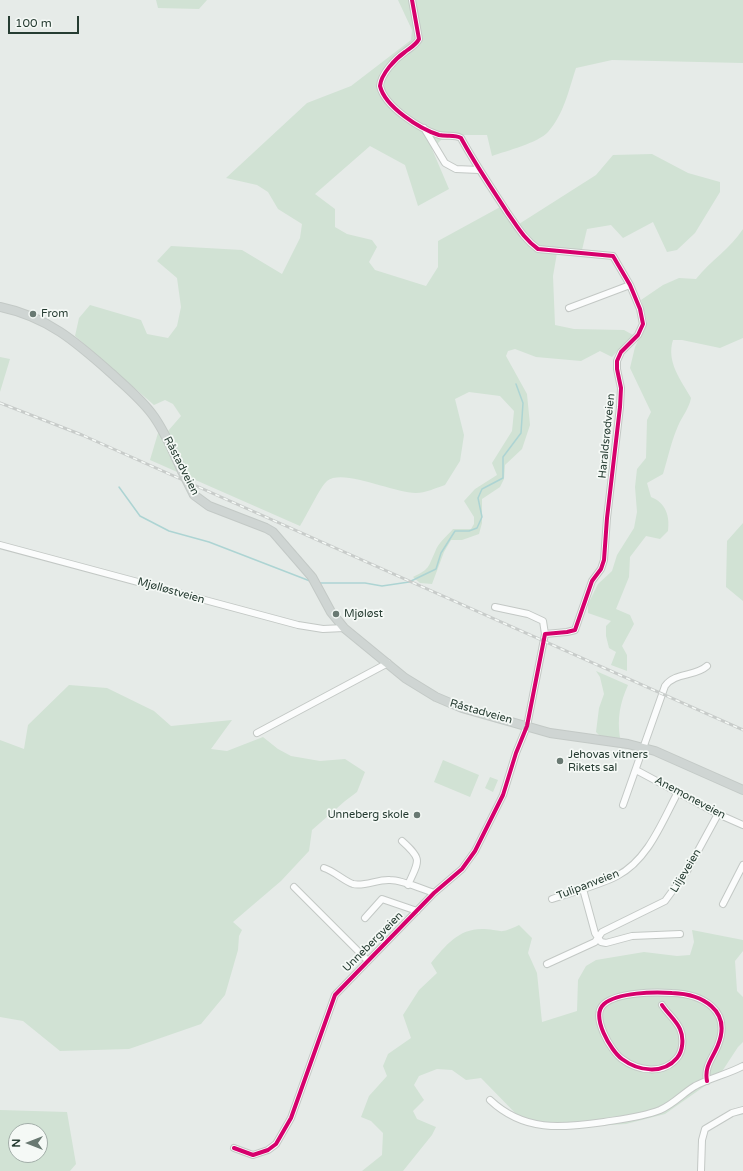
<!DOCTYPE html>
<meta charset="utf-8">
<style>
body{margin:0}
#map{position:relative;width:743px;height:1171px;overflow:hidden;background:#e6ebe8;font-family:"Varela Round",sans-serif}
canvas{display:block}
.north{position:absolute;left:8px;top:1123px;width:40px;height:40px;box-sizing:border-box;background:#f5f9f6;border:1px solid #a2ada8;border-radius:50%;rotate:270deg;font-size:11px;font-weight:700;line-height:16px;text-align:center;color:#263c32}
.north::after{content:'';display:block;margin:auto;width:14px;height:18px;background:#697972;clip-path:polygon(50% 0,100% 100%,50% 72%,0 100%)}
.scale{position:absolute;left:8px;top:16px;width:71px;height:18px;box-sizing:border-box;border:2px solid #263c32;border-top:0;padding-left:5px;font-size:12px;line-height:14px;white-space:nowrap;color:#263c32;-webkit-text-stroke:3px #f5f9f6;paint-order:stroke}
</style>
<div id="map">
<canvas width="743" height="1171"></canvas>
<div class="north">N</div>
<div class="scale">100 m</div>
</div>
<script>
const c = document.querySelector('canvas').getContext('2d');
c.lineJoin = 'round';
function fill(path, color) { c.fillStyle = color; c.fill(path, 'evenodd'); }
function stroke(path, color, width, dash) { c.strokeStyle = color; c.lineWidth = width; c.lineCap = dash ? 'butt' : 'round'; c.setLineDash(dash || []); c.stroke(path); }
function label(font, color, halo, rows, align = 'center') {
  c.font = font + ' "Varela Round",sans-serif'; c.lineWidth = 3.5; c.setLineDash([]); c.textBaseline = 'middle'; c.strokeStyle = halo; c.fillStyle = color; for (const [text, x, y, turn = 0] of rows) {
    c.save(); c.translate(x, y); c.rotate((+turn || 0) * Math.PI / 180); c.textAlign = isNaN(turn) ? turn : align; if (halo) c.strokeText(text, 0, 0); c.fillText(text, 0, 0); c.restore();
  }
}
fill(new Path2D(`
 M156,0h51l-8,9 -41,-1z
 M398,0h345v63l-131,-3 -36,8c-7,21 -12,46 -28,64 -10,11 -42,19 -56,24l-5,-21h-41l-14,14 17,40 -31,17 -13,-41 -35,-19 -55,48 20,15v18l12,7 25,6 5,7 -8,15 6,8 51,16 12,-19v-26l64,-35 17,18 77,-49 17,-20 39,-1 36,19 32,9v10l-25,41 -18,17 -10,2 -14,-30 -30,16 -12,-13 -24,4 -5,21 -25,3 -4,23 2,49 19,4 50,1 9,5 -21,22 -12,-6 -19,10 -45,-4 -21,-8 -7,2 -2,5 21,38 3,31 -8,24 -17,16 -1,14 -4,8 -18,12v24l-3,11 -17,6h-11l-7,12 -12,32 -12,-1 -7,-6c17,-8 15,-10 22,-25 3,-9 12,-16 18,-23h18l3,-5v-7l-10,-16 11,-12 22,-14 -5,-12 20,-32 2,-20 -14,-15 -31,-4 -14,7 9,36 -4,26 -15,24c-9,3 -20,8 -29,8 -23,0 -73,-25 -89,-12 -7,6 -21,36 -27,45l-150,-66 8,-27 10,-2 13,-15 -8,-12 -8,-4 -11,5 -79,-69 4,-18 11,-13 51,15 6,14 21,4 9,-12 4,-19 -4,-29 -20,-17 14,-15 71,4 40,24 18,-36 2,-14 -24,-15 -10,-17 -11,-7 -31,-7 81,-75 44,-17 60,-46 1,-10z
 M743,229v109l-23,10 -38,-8h-9c-7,22 8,40 18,58 -2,11 -9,18 -13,28 -7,16 -10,32 -15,48l-16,9 4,14c15,6 19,19 17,34l-8,8 -14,-3 -16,21 -1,20 -13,32 14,6 4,9 -12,22 5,9v16l-16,-6 5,-13 -7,-4 -3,-12v-10l5,-5 -23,-8v-9l10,-20 14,-13 5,-16 17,-27 3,-16 -2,-25 2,-18 9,-11 1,-38 4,-8 -21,-44 5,-21 12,-25 -6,-22 22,-15 16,-7 17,1c14,-18 35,-31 47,-50z
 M0,357l10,2 -10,33z
 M743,523v78l-17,-14 1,-46z
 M596,671l32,14c-8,18 -11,33 -8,53l-19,-1 -5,-5 3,-24 5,-14 -4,-17z
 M69,685l38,3 47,23 17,15 61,-6 -21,29 16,2 36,-14 15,12 13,7 29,5 25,-2 20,13 -8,20 -12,9 -33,29 -3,21 -28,30 -48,41 9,8 -3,6 -1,14 -13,45 -24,29 -72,25 -69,2 -37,-30 -23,-4v-277l24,9 4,-24z
 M443,760l36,15 -9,22 -36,-15z
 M490,777l8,3 -5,12 -8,-4z
 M519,925l13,13 -4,15 9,20 5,49 35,-11 1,-31 8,-14 10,-6 48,-8 33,4 13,-1 4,-13 -2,-12 51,10v11l-8,10 2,30 6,6v45l-5,5 -19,29 -54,38 -39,10 -64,4 -39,-7 -42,-43 -15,2 -14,-10 -15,-1 -18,7 -5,9 10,15 -11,11 4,8 19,8 -4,8 -29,36h-41l20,-16 1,-22 -12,-12 -10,-4 8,-21 18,-20 -4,-10 5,-12 23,-16 -8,-23 16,-25 18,-17 -6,-10c15,-18 28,-35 53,-34 20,1 14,6 35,-4z
 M0,1110l67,2 9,52 -6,7h-70zM16,1131h24v24h-24z`), '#d1e2d4');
stroke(new Path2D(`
 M119,487l21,29 29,15 40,11 101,39
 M318,583h47l17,3 27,-4 27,-13 5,-16 14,-22h14l8,-3 5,-11 -4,-19 4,-9 21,-11v-21l18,-24 2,-30 -7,-19`), '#add4d3', 1.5);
const minor = new Path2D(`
 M424,128l21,35 11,6 23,1
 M569,308l61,-23
 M0,545l298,80 25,4 21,-1
 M495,607l33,7 15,7 2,13
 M257,733l131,-70
 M636,770l82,44 25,11
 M623,805l42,-119c10,-14 30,-9 42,-20
 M402,841c21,19 17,19 6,44
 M324,868c10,3 20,13 29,16 11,3 25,-5 37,-4 12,0 32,9 44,13
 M294,887l73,73
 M583,889l12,44 6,9 5,1 26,-7 48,-2
 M552,899c21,-7 45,-13 65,-23 31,-16 45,-54 61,-84
 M723,904l20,-39
 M365,918l17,-19 35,12
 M547,964l48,-22 7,-10 63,-31 22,-30 31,-57
 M662,1005c5,8 14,15 18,24 4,9 3,22 -3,29 -14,17 -39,13 -55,1 -11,-8 -32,-43 -18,-55 14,-12 50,-12 68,-11 30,1 60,17 46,52 -5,13 -14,21 -11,36
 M490,1100c34,32 71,28 114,22 19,-3 38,-5 56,-12 14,-6 23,-17 35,-24 15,-8 33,-12 48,-20
 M234,1148l19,7 15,-5 8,-6 15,-26 44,-123 99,-102 28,-24 13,-18 28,-56 13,-42 11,-27 18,-92 22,-2 8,-2 17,-49 9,-12 3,-9 3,-42 13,-111 1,-19 -4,-19v-8l4,-9 17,-17 5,-11 -3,-15 -10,-24 -17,-29 -75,-7c-14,-10 -21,-23 -31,-37 -16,-25 -32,-48 -46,-74 -7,-4 -14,-1 -22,-3 -19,-6 -54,-28 -59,-49 1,-12 15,-27 25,-34 5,-4 11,-7 14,-13l-7,-39
 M701,1171l1,-31 3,-11 27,-16 11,-3`);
const major = new Path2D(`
 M0,307c48,10 76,35 111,66 14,13 29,25 41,41 13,17 21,38 30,57
 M194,495l15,11 57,22 7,4 39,45 19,35 13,16 61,50 31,19 26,11 88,25 78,11 27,7 88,39`);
stroke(minor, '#c3c8c5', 8);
stroke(major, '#c3c9c6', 10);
stroke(minor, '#fbfcfc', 6);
stroke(major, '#cfd5d3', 8);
const rail = new Path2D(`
 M0,403l82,32 661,295`);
stroke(rail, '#c8ccca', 3);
stroke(rail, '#f5f9f6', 1.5, [4.5]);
const majorBridge = new Path2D(`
 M182,471l12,24`);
stroke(majorBridge, '#c3c9c6', 10, []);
stroke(majorBridge, '#cfd5d3', 8);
stroke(new Path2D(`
 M662,1005c5,8 14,15 18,24 4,9 3,22 -3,29 -14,17 -39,13 -55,1 -11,-8 -32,-43 -18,-55 14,-12 50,-12 68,-11 30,1 60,17 46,52 -5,13 -14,21 -11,36
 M234,1148l19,7 15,-5 8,-6 15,-26 44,-123 99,-102 28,-24 13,-18 28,-56 13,-42 11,-27 18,-92 22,-2 8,-2 17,-49 9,-12 3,-9 3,-42 13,-111 1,-19 -4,-19v-8l4,-9 17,-17 5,-11 -3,-15 -10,-24 -17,-29 -75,-7c-14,-10 -21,-23 -31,-37 -16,-25 -32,-48 -46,-74 -7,-4 -14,-1 -22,-3 -19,-6 -54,-28 -59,-49 1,-12 15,-27 25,-34 5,-4 11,-7 14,-13l-7,-39`), '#d6006c', 4);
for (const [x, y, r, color] of [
 [33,314,4,"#697972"],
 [336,614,4,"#697972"],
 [560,761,4,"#697972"],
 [417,815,4,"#697972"]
]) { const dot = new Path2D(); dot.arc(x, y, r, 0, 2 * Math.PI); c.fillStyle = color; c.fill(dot); stroke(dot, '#f5f9f6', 1.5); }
label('11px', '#263c32', '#f5f9f6', [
 ["From",41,314],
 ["Mjøløst",344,614],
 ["Jehovas vitners",568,755],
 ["Rikets sal",568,768],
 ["Unneberg skole",409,815,"right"]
], 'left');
label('11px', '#263c32', '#f5f9f6', [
 ["Haraldsrødveien",607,436,-84],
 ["Råstadveien",181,466,63],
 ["Mjølløstveien",171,591,16],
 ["Råstadveien",481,712,16],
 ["Anemoneveien",690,798,28],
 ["Liljeveien",686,871,-59],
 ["Tulipanveien",588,885,-21],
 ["Unnebergveien",373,942,-45]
]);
</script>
